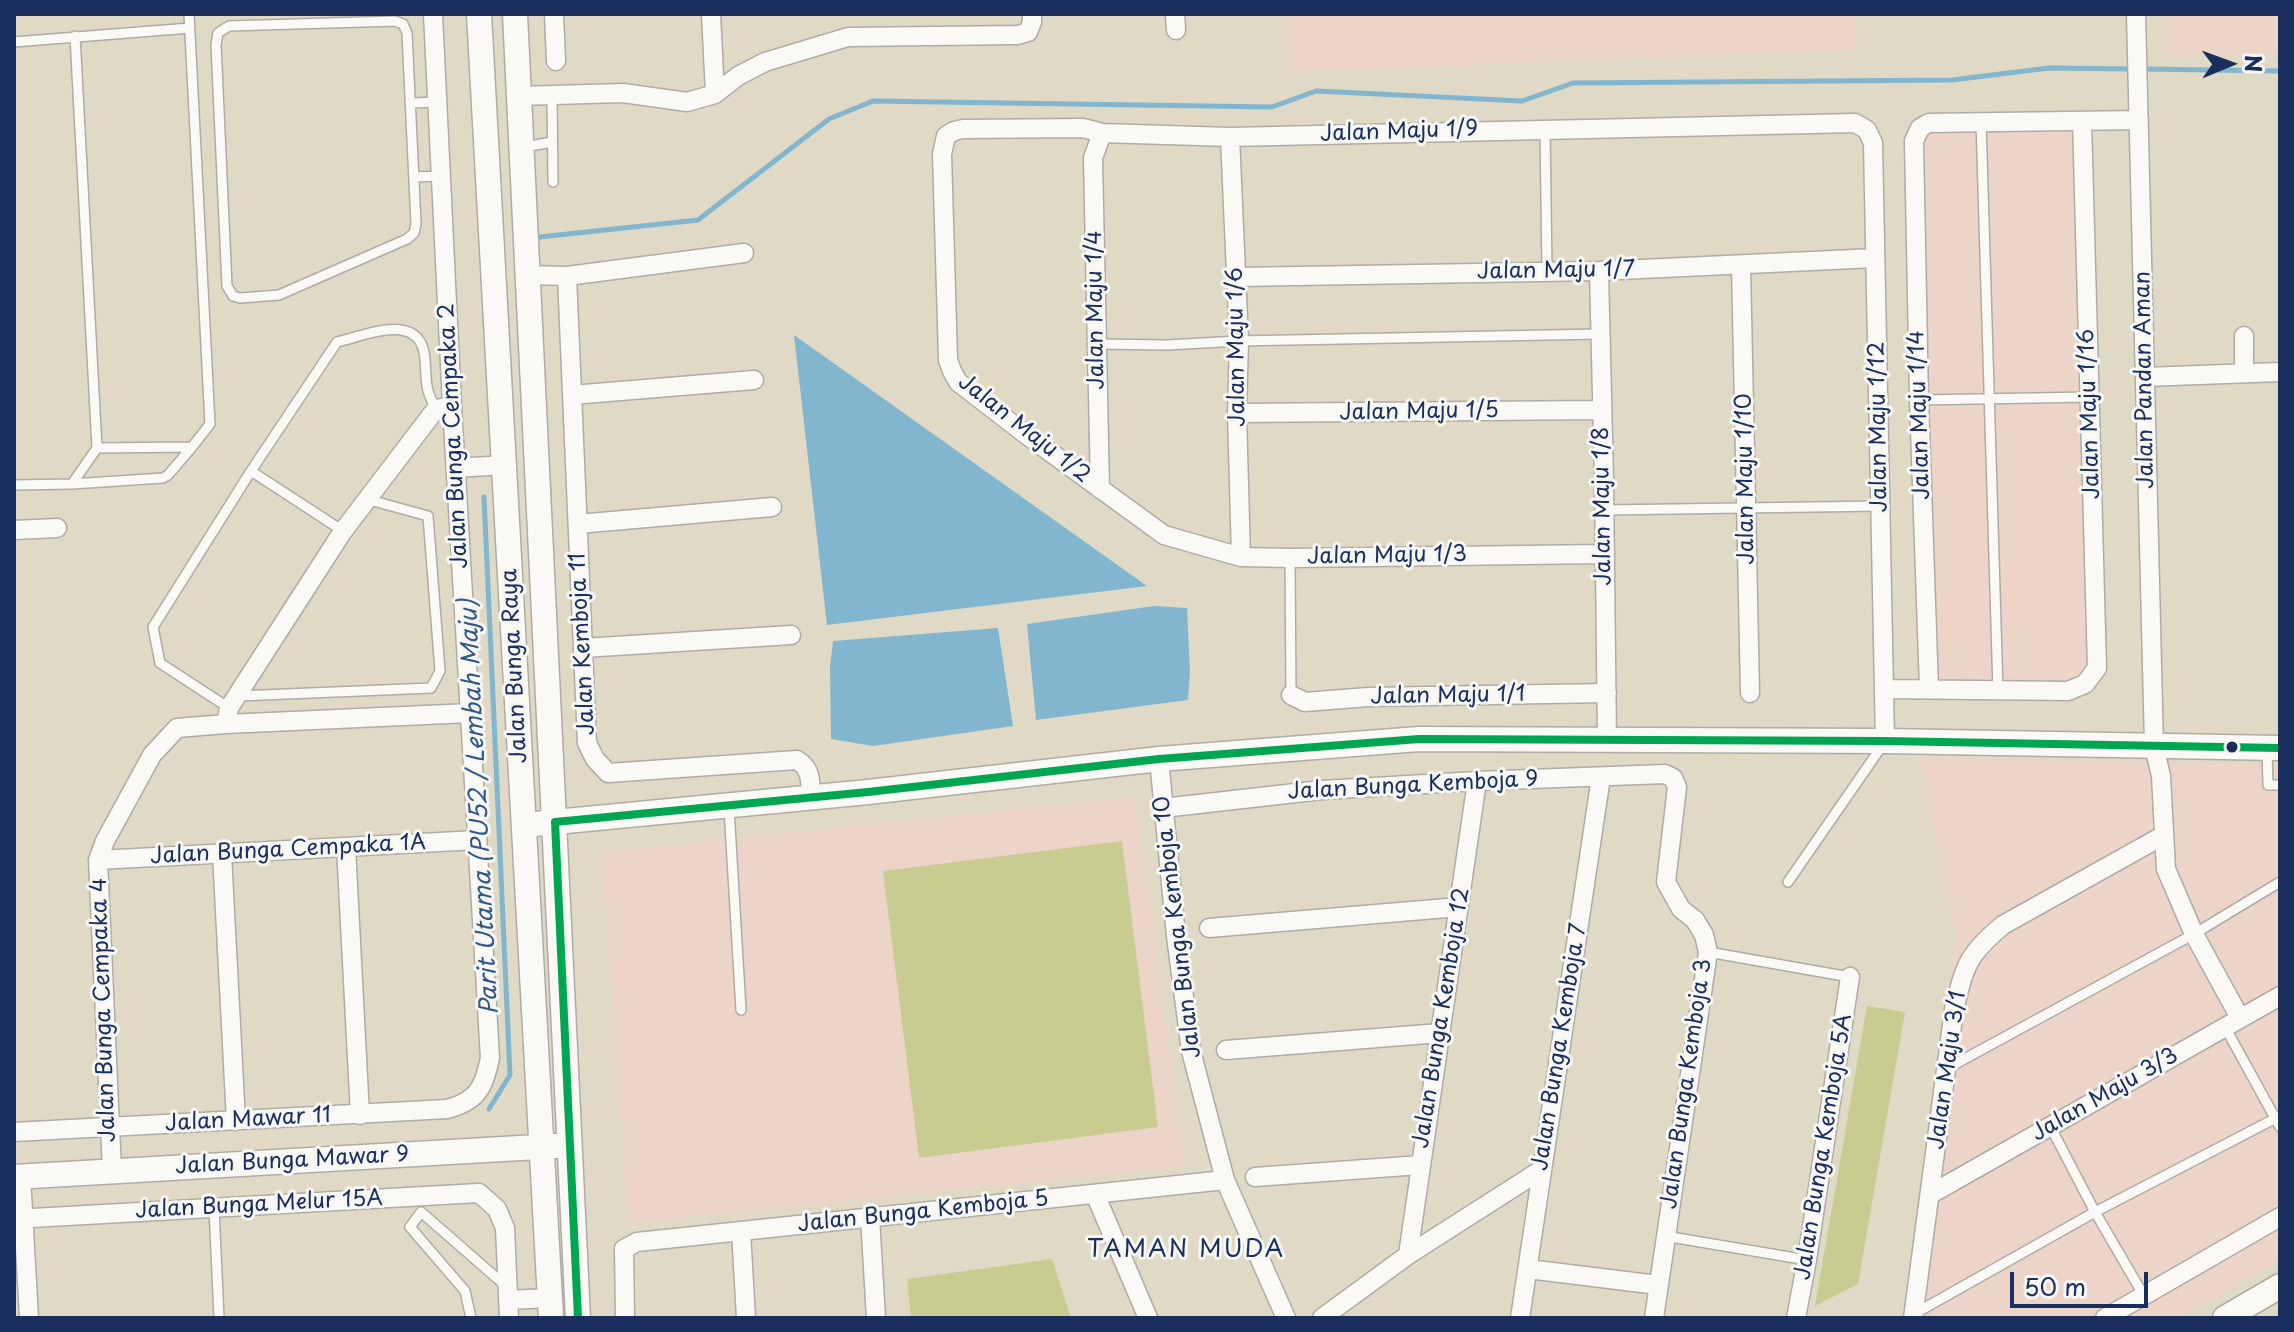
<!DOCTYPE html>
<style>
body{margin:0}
#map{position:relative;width:2294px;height:1332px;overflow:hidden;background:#e0d9c6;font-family:"Playpen Sans",sans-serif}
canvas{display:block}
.frame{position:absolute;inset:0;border:16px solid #1b2f5e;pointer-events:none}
.north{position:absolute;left:2190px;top:24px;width:80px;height:80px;-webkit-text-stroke:6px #f6f6f2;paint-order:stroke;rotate:89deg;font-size:22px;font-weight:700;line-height:32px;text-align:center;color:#1b2f5e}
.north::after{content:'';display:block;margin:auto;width:28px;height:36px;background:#1b2f5e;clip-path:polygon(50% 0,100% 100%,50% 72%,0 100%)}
.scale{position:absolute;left:2010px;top:1272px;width:138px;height:36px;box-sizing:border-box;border:4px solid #1b2f5e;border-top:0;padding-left:10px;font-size:24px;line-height:28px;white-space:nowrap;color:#1b2f5e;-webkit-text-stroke:6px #f6f6f2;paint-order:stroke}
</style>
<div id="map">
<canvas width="2294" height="1332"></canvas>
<div class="frame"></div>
<div class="north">N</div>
<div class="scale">50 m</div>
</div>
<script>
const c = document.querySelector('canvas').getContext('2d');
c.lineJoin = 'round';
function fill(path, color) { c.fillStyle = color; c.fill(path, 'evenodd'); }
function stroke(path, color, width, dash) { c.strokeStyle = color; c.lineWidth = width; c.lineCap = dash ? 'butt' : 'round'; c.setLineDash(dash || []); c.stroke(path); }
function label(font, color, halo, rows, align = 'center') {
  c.font = font + ' "Playpen Sans",sans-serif'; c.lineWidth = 6; c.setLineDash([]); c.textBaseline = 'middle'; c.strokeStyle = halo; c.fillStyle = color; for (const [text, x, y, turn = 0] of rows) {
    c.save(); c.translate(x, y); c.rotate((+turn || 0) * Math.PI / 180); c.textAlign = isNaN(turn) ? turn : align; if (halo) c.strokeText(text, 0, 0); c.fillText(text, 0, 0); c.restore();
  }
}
fill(new Path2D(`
 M1287,14h566l2,35 -566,23z
 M2166,14h114v40l-113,3z
 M2077,127l12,541 -13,12 -142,-1 -14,-535 9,-14z
 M1919,758l361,7v496l-105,57h-272l53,-386z
 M1134,797l50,369 -556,57 -27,-371z`), '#edd4c8');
fill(new Path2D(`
 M1122,841l36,286 -239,31 -36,-287z
 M1867,1006l38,6 -47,272 -43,22z
 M1052,1259l19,59h-160l-4,-39z`), '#c8cc91');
fill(new Path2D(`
 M794,335l353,251 -320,39z
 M1154,606l33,2 3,63 -2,29 -152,20 -9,-96z
 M998,628l15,98 -140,20 -42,-7 -1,-72 3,-26z`), '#82b6cf');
stroke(new Path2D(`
 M2142,69l138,2
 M540,237l158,-17 131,-101 44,-18 399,6 44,-16 206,10 51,-18 379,-3 97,-12 83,1
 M484,497l26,578 -21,34`), '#82b6cf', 5);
const lane = new Path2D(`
 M395,21l8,3 4,9 9,191 -2,9 -7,6 -128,56 -39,3 -7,-2 -6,-10 -11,-241 2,-12 11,-7z
 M14,42l176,-14
 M552,96l1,86
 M411,103l26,-1
 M1981,121l17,570
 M1545,129l2,142
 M524,147l28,-5
 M414,177l26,-1
 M1097,344l70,1 72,-4 360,-7
 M1919,400l171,-3
 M97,448l95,-1 18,-23 -21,-410
 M251,471l92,60
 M72,484l91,-6 5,-3 24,-28
 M14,485l58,-1 25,-36 -22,-412
 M1605,510l276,-4
 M1290,558l1,137
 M238,696l193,-8 9,-17 -12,-155 -62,-17
 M229,708l-69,-45 -7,-36 98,-156 86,-129c30,-7 85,-32 88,18 2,23 -1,27 11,49
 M2267,749l1,36h12
 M729,808l12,202
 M1788,882l96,-139
 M1708,952l142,25
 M2225,1027l55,100
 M1946,1069l248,-135 86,-52
 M2050,1126l45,86 49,84
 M214,1208l5,110
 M1665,1236l142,24
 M1914,1314l181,-102 185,-96
 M471,1318l-6,-27 -55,-64 11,-15 86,75`);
const street = new Path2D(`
 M554,14l2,47
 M711,14l4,80
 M1175,14l1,16
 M2136,14l18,732 7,30 5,93 28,65 46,84
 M518,96l105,-3 64,9 28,-8 23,-18 27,-14 83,-25 170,-2 10,-3 4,-10v-8
 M1230,137l9,204 -2,72 4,144
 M1741,265l9,428
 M1599,271l5,209 3,261
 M526,275l41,1 177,-23
 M567,276l20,467 8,16 13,14 189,-13c15,9 13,21 14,37
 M1237,277l362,-6 276,-13
 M2244,336v37
 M2145,377l135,-5
 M572,395l182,-15
 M1237,413l364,-3
 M456,468l48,-3
 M1100,489l-7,-331 9,-25
 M578,524l194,-17
 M14,530l43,-2
 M1604,554l-314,4 -49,-1 -77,-22 -136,-99 -70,-54 -6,-11 -4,-11 -6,-206 4,-18 8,-5 9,-2 120,-1 19,5 128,4 625,-14 12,7 6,13 12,598
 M583,648l208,-13
 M1884,689l184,2 17,-7 12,-16 -15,-547
 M1929,689l-10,-289 -5,-259 6,-13 9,-5 210,-3
 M1291,695l14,7 63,-5 239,-4
 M226,724l3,-16 114,-177 93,-122 16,-3
 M1159,759l17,177 15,115 34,129 61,138
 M1163,808l159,-18 155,-9 188,-7 8,4 4,9 -11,95 15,27 14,11 9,15 4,17 -54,366
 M346,847l14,268
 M222,854l14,267
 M98,860l379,-20
 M1209,928l250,-21
 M1226,1050l214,-17
 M14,1132l433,-23c31,-8 37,-22 43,-51l-38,-652 -19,-392
 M112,1171l-14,-311 7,-19 47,-86 25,-27 49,-4 244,-11
 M21,1176l8,142
 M1255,1177l165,-12
 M1095,1194l53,124
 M1931,1194l349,-198
 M870,1217l6,101
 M14,1219l465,-26 18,16 8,19 4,90
 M741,1231l5,87
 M1408,1255l69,-474
 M1528,1269l130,16
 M508,1300l42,-2
 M625,1318l-1,-69 13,-7 588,-62
 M1322,1318l86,-63 133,-85
 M1520,1318l81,-541
 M1796,1318l11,-58 43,-283
 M1913,1318l41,-308c11,-45 13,-55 49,-85l161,-90
 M2105,1318l175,-101`);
const secondary = new Path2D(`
 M479,14l72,1304
 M515,14l63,1304
 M524,825l344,-33 291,-33 260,-20 466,2 395,7
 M14,1177l541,-31
 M2225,1318l55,-32`);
stroke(lane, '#aeaca5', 12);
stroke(street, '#aeaca5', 21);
stroke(secondary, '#aeaca5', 27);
stroke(lane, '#faf9f6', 9);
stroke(street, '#faf9f6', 18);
stroke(secondary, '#faf9f6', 24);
stroke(new Path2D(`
 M578,1318l-23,-496 313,-30 291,-33 260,-20 466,2 395,7`), '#00a651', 8);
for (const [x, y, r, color] of [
 [2232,747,7,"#1b2f5e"]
]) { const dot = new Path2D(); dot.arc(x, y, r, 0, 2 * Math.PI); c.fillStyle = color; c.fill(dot); stroke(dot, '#f6f6f2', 3); }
label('22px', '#1b2f5e', '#f6f6f2', [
 ["Jalan Maju 1/9",1399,132,-2],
 ["Jalan Maju 1/7",1556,271,-1],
 ["Jalan Maju 1/4",1096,310,-91],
 ["Jalan Maju 1/6",1237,347,-91],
 ["Jalan Pandan Aman",2145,380,-91],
 ["Jalan Maju 1/5",1419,412,-1],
 ["Jalan Maju 1/16",2090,414,-92],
 ["Jalan Maju 1/14",1920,415,-92],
 ["Jalan Maju 1/12",1879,427,-91],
 ["Jalan Maju 1/2",1024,429,38],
 ["Jalan Bunga Cempaka 2",454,436,-93],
 ["Jalan Maju 1/10",1746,479,-91],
 ["Jalan Maju 1/8",1603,506,-91],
 ["Jalan Maju 1/3",1387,556,-1],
 ["Jalan Kemboja 11",583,644,-93],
 ["Jalan Bunga Raya",515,666,-93],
 ["Jalan Maju 1/1",1448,696,-1],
 ["Jalan Bunga Kemboja 9",1413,786,-3],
 ["Jalan Bunga Cempaka 1A",288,850,-3],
 ["Jalan Bunga Kemboja 10",1178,927,-97],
 ["Jalan Bunga Cempaka 4",104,1010,-92],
 ["Jalan Bunga Kemboja 12",1442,1018,-81],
 ["Jalan Bunga Kemboja 7",1560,1047,-81],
 ["Jalan Maju 3/1",1948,1070,-82],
 ["Jalan Bunga Kemboja 3",1687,1084,-82],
 ["Jalan Maju 3/3",2105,1095,-30],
 ["Jalan Mawar 11",248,1120,-3],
 ["Jalan Bunga Kemboja 5A",1824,1147,-81],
 ["Jalan Bunga Mawar 9",292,1161,-3],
 ["Jalan Bunga Melur 15A",259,1205,-3],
 ["Jalan Bunga Kemboja 5",923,1212,-6]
]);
label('italic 24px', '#315987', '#f6f6f2', [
 ["Parit Utama (PU52 / Lembah Maju)",480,807,-93]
]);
c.letterSpacing = '2px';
label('24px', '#1b2f5e', '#f6f6f2', [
 ["TAMAN MUDA",1186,1250]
]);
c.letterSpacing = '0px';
</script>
